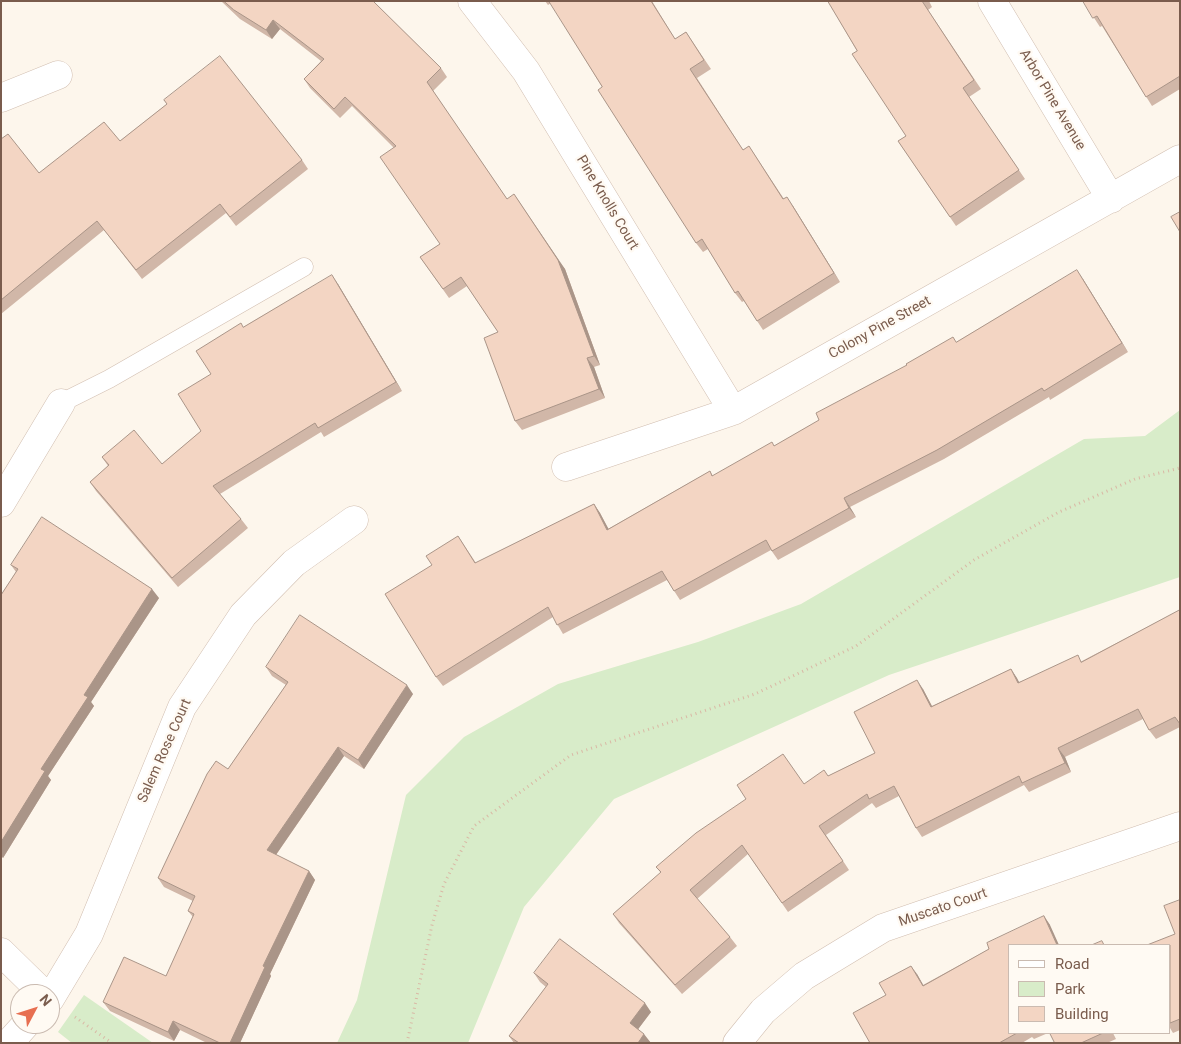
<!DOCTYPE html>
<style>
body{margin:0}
#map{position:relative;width:1181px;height:1044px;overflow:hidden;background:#fdf6ec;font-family:Roboto,sans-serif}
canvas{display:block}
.frame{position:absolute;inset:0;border:2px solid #7a5c4d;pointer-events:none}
.legend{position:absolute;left:1008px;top:944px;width:162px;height:90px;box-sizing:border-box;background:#fffaf3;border:1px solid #cabbb1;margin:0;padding:6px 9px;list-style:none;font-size:15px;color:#7a5c4d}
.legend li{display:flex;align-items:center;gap:10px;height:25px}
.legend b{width:25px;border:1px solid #cabbb1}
.north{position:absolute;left:10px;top:984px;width:50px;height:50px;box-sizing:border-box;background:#fffaf3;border:1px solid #cabbb1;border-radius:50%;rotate:50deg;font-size:14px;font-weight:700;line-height:20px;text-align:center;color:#7a5c4d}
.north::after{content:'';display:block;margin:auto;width:18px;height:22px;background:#e76f51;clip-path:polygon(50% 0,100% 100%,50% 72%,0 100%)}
</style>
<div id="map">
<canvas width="1181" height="1044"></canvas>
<div class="frame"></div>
<ul class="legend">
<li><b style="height:6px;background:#fff"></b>Road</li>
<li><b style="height:14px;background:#d8ecc9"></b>Park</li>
<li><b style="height:14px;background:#f3d5c3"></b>Building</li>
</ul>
<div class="north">N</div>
</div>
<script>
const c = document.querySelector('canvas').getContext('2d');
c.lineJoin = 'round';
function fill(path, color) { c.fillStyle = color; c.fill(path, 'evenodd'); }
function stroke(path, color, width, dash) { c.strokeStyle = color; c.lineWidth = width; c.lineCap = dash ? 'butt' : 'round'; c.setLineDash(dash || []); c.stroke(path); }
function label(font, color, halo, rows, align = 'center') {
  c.font = font + ' Roboto,sans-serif'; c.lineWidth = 4.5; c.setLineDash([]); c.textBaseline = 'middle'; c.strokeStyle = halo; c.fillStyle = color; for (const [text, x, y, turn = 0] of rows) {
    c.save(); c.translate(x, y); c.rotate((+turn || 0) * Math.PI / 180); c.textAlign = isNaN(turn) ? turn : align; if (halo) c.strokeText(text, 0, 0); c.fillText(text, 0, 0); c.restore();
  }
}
fill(new Path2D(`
 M1180,410v167l-291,98 -275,124 -90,108 -56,136h-131l20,-43 49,-205 58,-58 94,-53 140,-42 103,-38 283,-165 61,-3z
 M84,995l69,48h-81l-14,-11z`), '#d8ecc9');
const service = new Path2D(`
 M61,403l48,-24 195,-112`);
const minor = new Path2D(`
 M472,1l54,70 207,340
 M992,1l119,198
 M1,98l57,-23
 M566,467l167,-56 447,-252
 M1,503l60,-100
 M1,952l43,42
 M50,999l39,-65 93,-227 61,-92 51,-52 60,-43
 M9,1043l17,-19
 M737,1043l26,-32 41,-35 79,-48 297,-102`);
stroke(service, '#d1beb0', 19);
stroke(minor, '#d1beb0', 29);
stroke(new Path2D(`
 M75,1017l37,26
 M407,1043l25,-118 12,-41 30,-58 97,-71 184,-61 101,-48 118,-86 85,-48 76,-33 45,-11`), '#d9b8a5', 3, [1, 4]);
stroke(service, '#fff', 18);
stroke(minor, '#fff', 28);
fill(new Path2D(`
 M221,1h152l68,67 6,9 -14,14 74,108 58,70 35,96 -6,2 11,31 -83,32 -7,-9 -17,-89 -31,-46 -18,12 -29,-41 20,-13 -46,-96 -42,-42 -12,12 -30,-30 -6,-9 17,-18 -41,-32 -8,10 -32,-20z
 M545,1h107l23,38 11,-7 25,37 -14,9 46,72 6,-4 35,53 9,7 47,76 -77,48 -19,-29 -2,1 -7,-9 -27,-44 -5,3 -7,-9 -94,-156 -51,-84 -3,2z
 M828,1h101l3,6 -4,3 53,79 -12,8 56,82 -69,47 -58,-85 8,-5z
 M1083,1h97v88l-28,17 -50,-80 -2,1z
 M164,100l138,60 6,9 -72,57 -10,-13 -84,66 -38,-49 -103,84v-175l38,34 81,-32 47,-37z
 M1083,279l45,73 -78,48 -1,-3 -105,62 -94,48 6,10 -78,43 -7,-10 -91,50 -13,-20 -104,54 -10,-17 -110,69 -7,-9 -4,-112 26,-29 18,27 118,-59 6,9 8,16 102,-58 3,5 61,-30 183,-104z
 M338,284l64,107 -78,46 -3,-5 -101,62 21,25 7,9 -70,59 -82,-96 -6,-9 18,-16 -6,-9 60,7 39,-33 10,-57 33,-47z
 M11,565l148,33 -68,104 3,4 -46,70 3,4 -48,78 -2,-2v-261l15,-23z
 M1180,610v117l-24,12 -7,-9 -6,-11 -78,38 6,15 -42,20 -5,-7 -102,52 -6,-9 -17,-32 -23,12 -4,-5 -46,32 23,35 -61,42 -40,-58 -51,45 33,38 7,9 -55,48 -63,-71 -6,-9 48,-41 -5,-6 148,-83 24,-8 47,-23 48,-64 9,17 79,-37 8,13 63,-21z
 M266,667l147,27 -49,75 -20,-13 -68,99 33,16 6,9 -45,94 1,2 -31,67h-33l-27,-13 -6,11 -64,-30 -7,-9 63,-26 27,-59 -5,-6 5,-10 -29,-14 -6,-9 70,-109 58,-84 -14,-9z
 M1180,900v130l-7,3 -3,-5v-83l5,-11z
 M1044,916l6,9 -40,108h38l-14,6 -2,-2 -10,6h-152l16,-48 31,-21 6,11 66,-36z
 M534,973l117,39 -13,17 13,14h-137l-5,-7 37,-49 -6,-5z
 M1050,1033h63l3,6 -9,4h-52z`), '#d1b7a8');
fill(new Path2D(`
 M273,20l7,9 -8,10 -6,-9z
 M514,194l51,75 35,96 -6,-9z
 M787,197l6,9 47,76 -6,-9z
 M1077,270l6,9 45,73 -6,-9z
 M332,275l6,9 64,107 -6,-9z
 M587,358l7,9 11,31 -6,-9z
 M844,498l6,9 6,10 -7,-9z
 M594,504l6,9 14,26 -7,-9z
 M152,589l7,9 -68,104 3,4 -46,70 3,4 -48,78 -2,-3v-13l40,-73 43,-74z
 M1011,669l6,9 7,14 -6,-9z
 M917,680l6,9 14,27 -6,-9z
 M407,685l6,9 -49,75 -6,-9z
 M338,747l6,9 -71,103 -6,-9z
 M1058,748l7,9 6,15 -6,-9z
 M309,871l6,9 -45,94 1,2 -31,67h-10l33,-77z
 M1044,916l6,9 9,20h-2z
 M911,966l6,8 12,21 -6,-9z
 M645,1003l6,9 -15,20 -6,-9z
 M173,1021l7,9 -6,11 -6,-9z
 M644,1034l7,9h-13z`), '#aa9588');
const building = new Path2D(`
 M224,1h149l68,67 -14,14 80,117 7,-5 44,66 36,96 -7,2 12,31 -84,32 -31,-83 14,-6 -37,-55 -18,12 -23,-32 20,-13 -60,-87 16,-11 -51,-49 -11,12 -30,-30 20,-20 -51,-39 -7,10 -32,-20z
 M549,1h102l24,38 11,-7 18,28 -14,9 53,81 6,-4 34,53 4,-2 47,76 -77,48 -19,-30 -3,2 -33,-54 -6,4 -98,-153 4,-3z
 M828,1h94l52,79 -11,8 56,82 -69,47 -52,-76 8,-5 -54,-82 5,-3z
 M1083,1h97v75l-34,21 -49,-81 -4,2z
 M220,56l82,104 -72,57 -10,-13 -84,66 -39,-49 -96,79v-161l7,-5 31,39 65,-51 16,19 47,-37 -3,-4z
 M1180,212v20l-9,-15z
 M1077,270l45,73 -78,48 -2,-3 -105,62 -93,48 5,10 -77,43 -6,-11 -92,51 -12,-20 -105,54 -9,-18 -112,70 -51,-83 47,-29 -6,-9 32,-20 17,27 119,-59 13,26 103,-59 2,5 60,-34 2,4 45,-26 -3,-7 91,-48 -1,-1 47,-27 3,5z
 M332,275l64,107 -78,46 -3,-5 -102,63 28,33 -69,59 -82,-96 19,-17 -7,-8 32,-27 28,34 39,-33 -23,-37 33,-20 -15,-23 45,-28 2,4z
 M42,517l110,72 -68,106 4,2 -47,72 4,2 -44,71v-247l17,-26 -7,-4z
 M1180,610v114l-5,-7 -26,13 -11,-21 -80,39 7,15 -43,20 -3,-7 -103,52 -22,-42 -25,13 -2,-5 -48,32 24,35 -61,42 -40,-58 -52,45 40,47 -55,48 -62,-71 48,-42 -5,-5 40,-34 50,-34 -9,-14 46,-31 21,30 20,-14 4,6 47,-23 -21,-41 63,-32 14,27 80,-38 7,14 60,-28 3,7z
 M300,615l107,70 -49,75 -20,-13 -71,103 42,21 -46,95 2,1 -35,76h-10l-47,-22 -5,11 -65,-30 21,-45 42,19 28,-62 -6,-3 7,-15 -37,-18 49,-104 9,-13 12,8 60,-87 -22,-15z
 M1180,900v119l-10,4v-78h-23l28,-11 -11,-28z
 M1044,916l13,29h-47v88h7l-18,10h-129l-17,-30 33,-18 -7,-12 32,-17 12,20 66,-37 -2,-6z
 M560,939l85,64 -15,20 14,11 -6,9h-119l-10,-7 39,-52 -14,-11z
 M1102,941l2,4h-12z
 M1050,1033h53l-22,10h-26z`);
fill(building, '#f3d5c3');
stroke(building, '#aa9588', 1);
label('14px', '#7a5c4d', '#fffaf3', [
 ["Arbor Pine Avenue",1052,100,59],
 ["Pine Knolls Court",607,203,59],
 ["Colony Pine Street",880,328,-29],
 ["Salem Rose Court",165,751,-66],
 ["Muscato Court",943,908,-19]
]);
</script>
